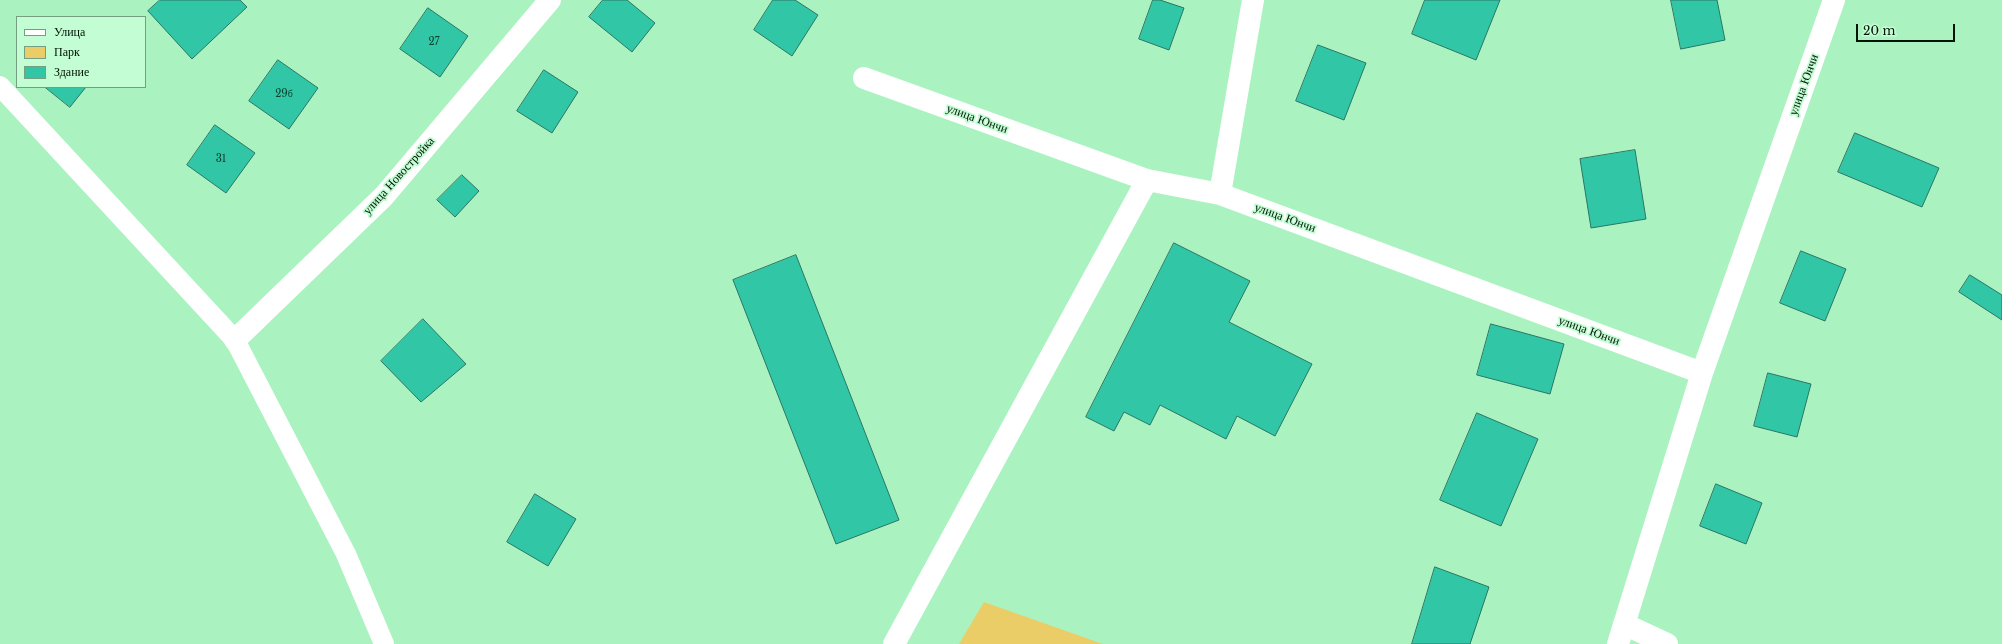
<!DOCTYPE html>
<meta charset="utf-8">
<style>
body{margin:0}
#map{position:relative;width:2002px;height:644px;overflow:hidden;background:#aaf3c1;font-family:"Libre Baskerville",serif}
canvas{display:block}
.legend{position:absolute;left:16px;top:16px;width:130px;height:72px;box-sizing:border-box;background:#c3fdd4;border:1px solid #759f81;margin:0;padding:5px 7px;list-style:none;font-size:12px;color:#001304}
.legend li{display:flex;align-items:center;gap:8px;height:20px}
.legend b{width:20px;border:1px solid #759f81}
.scale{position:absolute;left:1856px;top:24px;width:99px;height:18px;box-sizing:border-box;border:2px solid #001304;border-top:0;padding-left:5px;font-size:12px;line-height:14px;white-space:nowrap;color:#001304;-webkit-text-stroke:3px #c3fdd4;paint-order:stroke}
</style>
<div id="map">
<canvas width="2002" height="644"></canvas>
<ul class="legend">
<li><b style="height:5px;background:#fff"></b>Улица</li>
<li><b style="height:11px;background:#eacd67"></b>Парк</li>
<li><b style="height:11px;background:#31c6a6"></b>Здание</li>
</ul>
<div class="scale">20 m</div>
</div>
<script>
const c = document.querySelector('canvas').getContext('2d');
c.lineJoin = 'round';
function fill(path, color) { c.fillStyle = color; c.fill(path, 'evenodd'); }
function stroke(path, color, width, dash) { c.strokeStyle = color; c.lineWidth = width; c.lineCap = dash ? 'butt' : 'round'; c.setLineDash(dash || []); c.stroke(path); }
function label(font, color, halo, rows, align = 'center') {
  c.font = font + ' "Libre Baskerville",serif'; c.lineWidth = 3.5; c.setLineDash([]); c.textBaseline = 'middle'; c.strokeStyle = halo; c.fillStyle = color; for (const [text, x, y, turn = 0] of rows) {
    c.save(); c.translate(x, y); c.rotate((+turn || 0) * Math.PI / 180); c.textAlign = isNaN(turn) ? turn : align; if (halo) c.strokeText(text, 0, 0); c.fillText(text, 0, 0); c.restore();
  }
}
fill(new Path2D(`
 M984,602l119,42h-144z`), '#eacd67');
const building = new Path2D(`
 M160,0h80l7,7 -55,52 -44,-48z
 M603,0h24l28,23 -23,29 -43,-35z
 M773,0h22l23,15 -26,41 -38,-26z
 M1153,0h7l24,8 -15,42 -30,-11z
 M1425,0h75l-24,60 -64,-26z
 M1671,0h46l8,40 -44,9z
 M428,8l40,28 -28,41 -40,-28z
 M1318,45l48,18 -22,57 -48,-19z
 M278,60l40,28 -29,41 -40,-28z
 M544,70l34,22 -26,41 -35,-22z
 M45,87h41l-16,20z
 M215,125l40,28 -29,40 -39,-28z
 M1855,133l84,35 -17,39 -84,-35z
 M1635,150l11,69 -55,9 -11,-69z
 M462,175l17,16 -24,26 -18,-17z
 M1174,243l76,38 -21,41 83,42 -37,72 -38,-20 -11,23 -66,-34 -10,20 -26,-13 -10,19 -28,-14z
 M1801,251l45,18 -21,52 -45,-18z
 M796,255l103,265 -63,24 -103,-264z
 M1970,275l32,20v25l-43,-28z
 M423,319l43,45 -45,38 -40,-41z
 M1491,324l73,20 -14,50 -73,-19z
 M1768,373l43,11 -14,53 -43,-11z
 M1477,413l61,26 -37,87 -61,-26z
 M1716,484l46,19 -16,41 -46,-18z
 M535,494l41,25 -28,47 -41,-24z
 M1435,567l54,20 -19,57h-58z`);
fill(building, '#31c6a6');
stroke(building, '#2b7664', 1);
stroke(new Path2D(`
 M0,86l235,254 111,214 38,90`), '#fff', 20);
stroke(new Path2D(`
 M864,78l283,102 73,14 482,179
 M1220,194l33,-194
 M235,340l149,-144 166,-196
 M1624,624l43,20
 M894,644l253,-464
 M1618,644l84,-271 132,-373`), '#fff', 22);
label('10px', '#0c402c', null, [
 ["27",434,42],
 ["29б",284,94],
 ["31",221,159]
]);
label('12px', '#001304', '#c3fdd4', [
 ["улица Юнчи",1804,85,-70],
 ["улица Юнчи",977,119,20],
 ["улица Новостройка",399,176,-48],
 ["улица Юнчи",1285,218,20],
 ["улица Юнчи",1589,331,20]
]);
</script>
